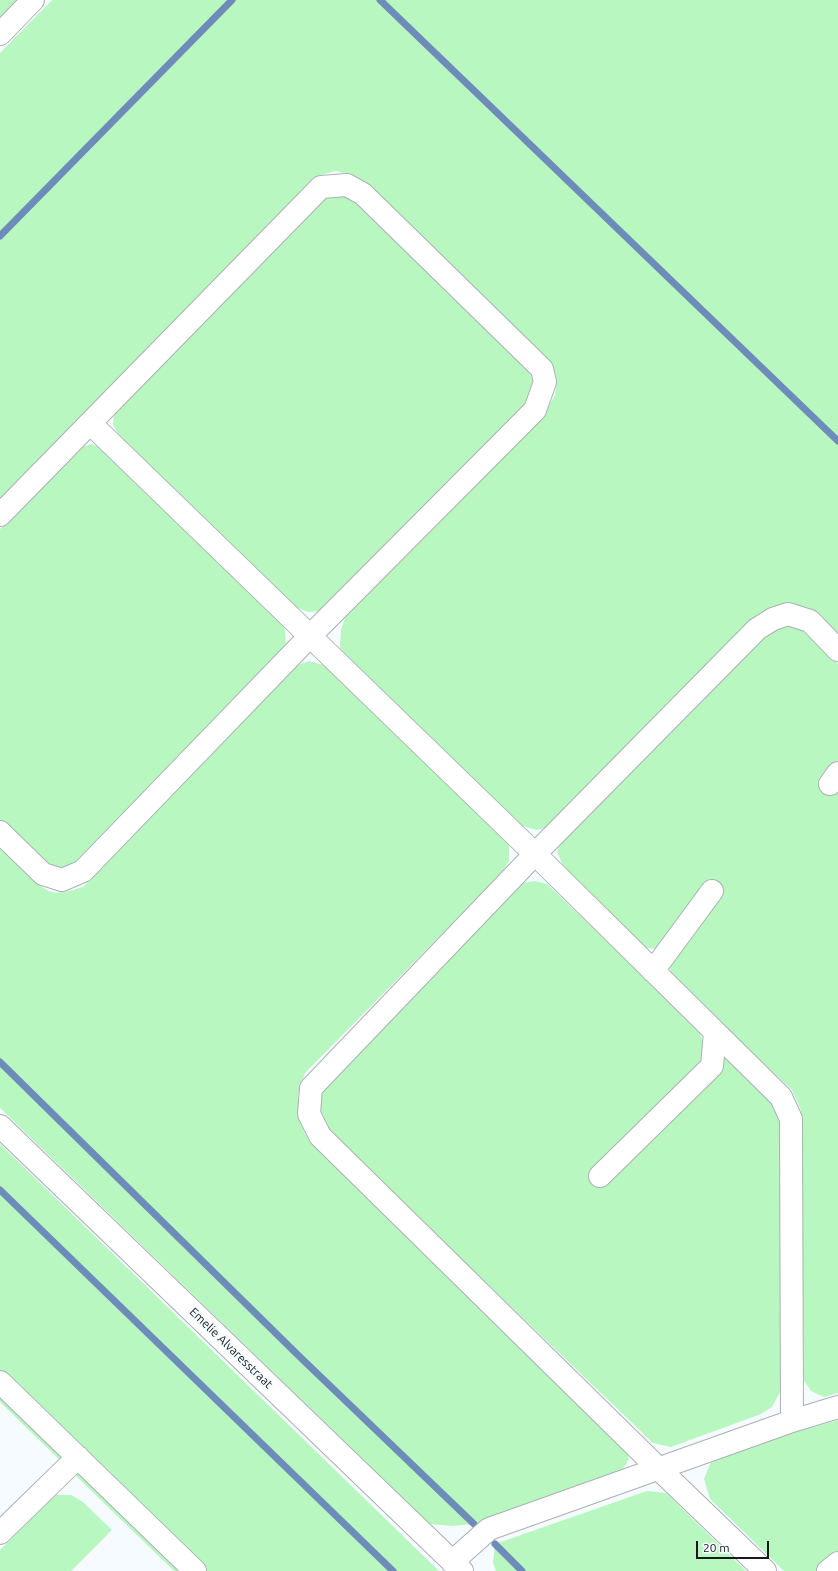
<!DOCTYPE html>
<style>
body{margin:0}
#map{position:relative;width:838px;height:1571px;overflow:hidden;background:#f6fbff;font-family:Ubuntu,sans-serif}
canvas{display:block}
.scale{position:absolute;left:696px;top:1541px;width:73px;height:18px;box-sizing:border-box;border:2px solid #181a1c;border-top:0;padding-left:5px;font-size:12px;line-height:14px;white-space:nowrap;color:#181a1c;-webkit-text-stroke:3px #f6fbff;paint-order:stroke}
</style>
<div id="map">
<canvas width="838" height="1571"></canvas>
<div class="scale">20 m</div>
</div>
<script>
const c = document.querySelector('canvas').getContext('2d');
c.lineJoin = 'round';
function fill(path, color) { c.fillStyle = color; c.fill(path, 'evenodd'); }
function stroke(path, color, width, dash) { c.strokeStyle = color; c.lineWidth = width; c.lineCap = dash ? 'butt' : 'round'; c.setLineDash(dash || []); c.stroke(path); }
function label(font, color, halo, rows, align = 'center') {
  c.font = font + ' Ubuntu,sans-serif'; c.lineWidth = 4; c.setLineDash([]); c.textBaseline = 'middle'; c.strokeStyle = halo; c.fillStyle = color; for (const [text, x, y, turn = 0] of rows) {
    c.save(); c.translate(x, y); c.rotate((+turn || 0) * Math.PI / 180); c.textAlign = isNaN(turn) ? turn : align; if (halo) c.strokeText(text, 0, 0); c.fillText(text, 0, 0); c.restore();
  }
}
fill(new Path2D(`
 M0,0h28l-28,28z
 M52,0h786v633c-18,-18 -32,-31 -60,-27 -6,0 -14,5 -20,8l-209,213 -13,3 -16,-5 -165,-159 -15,-18 1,-18 6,-18 197,-198 11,-19 2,-16 -8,-19 -173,-169 -23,-16 -18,-4 -21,6 -314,324v-448z
 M326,195l27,1 171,167c12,21 13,24 1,44l-203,204 -14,1 -13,-5 -174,-168 -8,-14 1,-12z
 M92,444l11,5 172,167 10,13 1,17 -208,217 -16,7 -17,-6 -45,-44v-291l79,-81z
 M792,625l13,6 33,33v96l-18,25 13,9 5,-6v605l-14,4 -13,-6 -7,-10 -3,-271 -9,-20 -120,-113 -3,-14 -12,-14 -11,-1 -81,-78 -8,-18 5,-13 201,-202 12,-10z
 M309,661l18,5 182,179v16l-8,13 -196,199 -7,21 2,25 5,15 320,313 4,12 -6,10 -11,5 -138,50 -22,2 -22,-2 -430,-416v-261c14,13 31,35 49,44 10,4 24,-1 34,-4l209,-220z
 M535,881l12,3 152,145 6,20 18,4 51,52 6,18v269l-8,15 -11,7 -90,33 -18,-4 -328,-315 -7,-15 2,-22 202,-208z
 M0,1144l439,427h-265l-174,-169z
 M838,1420v132l-21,19h-33l-74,-72 -6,-20 6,-15 8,-10z
 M647,1491l19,2 80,78h-250l-3,-8 2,-19z
 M56,1495h15l12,7 29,28 -41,41h-71v-21l41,-42z`), '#b8f7c0');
stroke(new Path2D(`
 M380,0l458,441
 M0,236l232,-236
 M0,1062l301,296 173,166
 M0,1190l393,381
 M495,1544l27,27`), '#6e8cba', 7);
const minor = new Path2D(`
 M0,34l33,-34
 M90,423l445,431 246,243 10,22 1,302
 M0,515l321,-328 26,-2 16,9 179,175 3,13 -10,28 -224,225 -228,236 -21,9 -19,-6 -43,-42
 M830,784l8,-11
 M653,971l59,-80
 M0,1126l462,445
 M600,1176l112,-110 3,-34
 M0,1382l195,189
 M0,1533l78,-76
 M452,1562l37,-33 303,-108 46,-14
 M765,1571l-106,-102 -339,-333 -11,-22 2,-26 224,-234 222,-225 16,-10 15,-5 22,7 28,29
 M828,1571l10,-8`);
stroke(minor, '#abb0b5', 24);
stroke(minor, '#fff', 22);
label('12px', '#181a1c', '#f6fbff', [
 ["Emelie Alvaresstraat",231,1348,44]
]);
</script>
